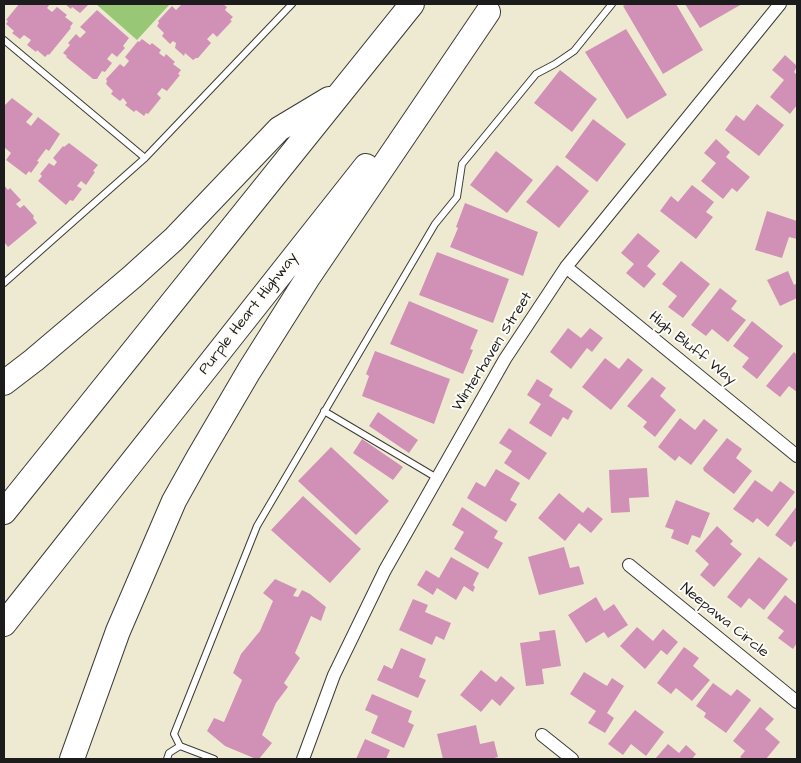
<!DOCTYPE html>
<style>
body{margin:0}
#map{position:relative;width:801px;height:763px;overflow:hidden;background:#eeead2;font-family:"Architects Daughter",sans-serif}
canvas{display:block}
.frame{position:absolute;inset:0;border:5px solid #1c1c1c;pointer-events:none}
</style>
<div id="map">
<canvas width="801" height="763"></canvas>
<div class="frame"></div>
</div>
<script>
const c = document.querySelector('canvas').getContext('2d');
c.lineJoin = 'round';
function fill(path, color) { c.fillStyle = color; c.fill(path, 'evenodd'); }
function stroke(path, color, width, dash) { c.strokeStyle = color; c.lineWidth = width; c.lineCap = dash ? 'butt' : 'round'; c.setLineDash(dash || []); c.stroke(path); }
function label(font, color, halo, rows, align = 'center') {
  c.font = font + ' "Architects Daughter",sans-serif'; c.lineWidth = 4; c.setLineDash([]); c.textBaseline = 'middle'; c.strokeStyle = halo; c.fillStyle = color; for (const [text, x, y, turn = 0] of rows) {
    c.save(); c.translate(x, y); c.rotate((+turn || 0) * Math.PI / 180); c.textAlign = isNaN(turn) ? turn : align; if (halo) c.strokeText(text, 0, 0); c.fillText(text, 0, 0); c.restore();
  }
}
fill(new Path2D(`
 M96,4h74l-33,36z`), '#98c775');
fill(new Path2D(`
 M19,4h31l-3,4 5,4 5,-5 10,8 -2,2 8,6 -3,4 1,1 -22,27 -1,-1 -3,3 -8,-7 -1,2 -9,-7 4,-5 -7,-5 -4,4 -8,-6 2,-2 -8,-7 2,-3 -2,-1z
 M65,4h24l-9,9 -8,-6 -1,2z
 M182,4h41l4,3 -2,3 8,7 -3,3 2,1 -15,16 -4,-4 -6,6 4,4 -13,15h-2l-3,2 -8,-7 -1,3 -9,-8 1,-5 -3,-2 -3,3 -8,-8 2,-3 -7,-7 2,-3 -1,-2 14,-15 4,4z
 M627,4h49l27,46 -40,24 -40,-68z
 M685,4h57l-42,24z
 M97,10l32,28 -6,8 2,2 -8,9 -5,-4 -5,6 5,4 -7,9 -3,-1 -5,8h-4l-27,-22 1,-1 -4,-3 7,-8 -2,-2 8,-9 4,4 6,-6 -6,-5z
 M626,29l41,66 -40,24 -42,-67z
 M142,39l8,6 2,-2 9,7 -2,3 5,4 2,-3 9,8 -2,2 8,6 -3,4 2,1 -13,16 -5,-3 -5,6 4,4 -13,16 -2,-1 -2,3 -8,-6 -2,2 -9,-7 2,-2 -4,-5 -3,3 -9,-7 2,-3 -7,-7 1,-3 -1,-2 14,-15 4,3 5,-6 -4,-4 13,-16 1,1z
 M785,55l12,11 -3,6 3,3v30l-7,9 -20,-17 14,-17 -12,-10z
 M560,70l37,29 -25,33 -38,-29z
 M12,98l21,16 -7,8 5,4 7,-9 22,17 -11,17 -3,-2 -9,12 2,1 -8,11 -2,-2 -3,4 -20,-15 5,-7 -7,-6v-41z
 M757,104l27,21 -25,31 -34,-26 11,-15 8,6z
 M593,119l33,25 -29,38 -32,-25z
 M716,139l14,13 -4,5 24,20 -13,15 -5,-4 -9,11 -22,-18 15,-18 -12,-10z
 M69,143l29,22 -5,6 2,1 -9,13 -5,-4 -4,5 5,3 -9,12 -3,-1 -4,5 -28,-24 4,-5 -2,-2 9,-11 5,3 3,-4 -4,-4 10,-12 1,1z
 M496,151l37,29 -26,33 -37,-28z
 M557,165l32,26 -30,37 -33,-26z
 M4,185l4,5 2,-2 11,12 -5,4 4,4 4,-3 10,11 -1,2 4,5 -29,24 -4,-5z
 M692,185l22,17 -8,10 7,5 -17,22 -36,-28 11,-15 7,6z
 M465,203l73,29 -15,44 -73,-29 8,-19 -2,-1z
 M767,211l30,10v18l-8,-2 -7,21 -27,-8z
 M638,233l22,18 -13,15 9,8 -12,14 -18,-15 8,-9 -13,-11z
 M437,252l72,27 -16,44 -74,-28z
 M681,261l29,23 -27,34 -15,-11 9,-11 -15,-12z
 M788,271l6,14 3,-2v15l-17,8 -13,-26z
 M720,288l17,13 -6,8 15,11 -18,22 -16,-13 -6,7 -15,-11z
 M409,301l69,29 -8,19 3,1 -10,24 -73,-30z
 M752,321l31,25 -26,33 -15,-12 7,-9 -16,-12z
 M568,328l13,10 9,-10 13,10 -11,14 -5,-4 -16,21 -21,-17z
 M375,351l75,28 -16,45 -72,-28 7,-20 -3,-2z
 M794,352l3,3v37l-8,-6 -9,11 -14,-11z
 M605,358l14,11 9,-11 15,12 -32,40 -29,-23z
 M652,377l14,11 -6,8 16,14 -21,27 -12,-10 4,-5 -20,-16z
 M537,379l16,10 -4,7 24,15 -5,9 -5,-3 -12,20 -22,-14 12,-19 -14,-9z
 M378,412l40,28 -9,13 -40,-27z
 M680,418l15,12 9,-11 14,11 -27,35 -12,-9 -4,5 -17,-14z
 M509,428l38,25 -18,27 -25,-17 8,-12 -13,-8z
 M727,438l15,11 -6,9 16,13 -18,23 -30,-23 -1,-3z
 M362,439l41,28 -10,13 -40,-27z
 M331,447l58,54 -33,34 -58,-54z
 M647,468l2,29 -20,1 1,14 -19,1 -2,-43z
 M496,469l24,14 -10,17 7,4 -11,18 -39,-24 9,-16 9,5z
 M755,480l17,12 8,-11 15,11 -27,35 -11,-9 -4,5 -20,-14z
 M559,493l24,20 5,-6 15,12 -12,14 -12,-10 -14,18 -27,-23z
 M303,496l58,53 -31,34 -59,-53z
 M676,500l34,13 -10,25 -8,-3 -4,10 -17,-7 3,-8 -9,-3z
 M797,506v37l-2,-2 -4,6 -16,-12z
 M462,507l36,24 -4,7 9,5 -15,26 -34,-20 10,-17 -12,-7z
 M717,526l16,15 -3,3 12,10 -28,33 -14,-12 9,-11 -14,-13z
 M564,547l6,21 9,-2 5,18 -45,11 -11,-38z
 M451,557l28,16 -6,12 2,2 -2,5 -9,-6 -8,14 -19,-12 -4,7 -16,-10 9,-15 13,8z
 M759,557l29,22 -24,31 -15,-12 -8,10 -14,-11z
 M275,579l22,10 -4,7 5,1 4,-7 8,4 16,13 -5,14 -10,-5 -16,37 5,5 -16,25 4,4 -12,16 -14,32 10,8 -13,16h-3l-31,-13 -18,-15 7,-13 10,4 18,-42 -9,-7 8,-19 19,-23 13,-30 -10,-8z
 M785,595l12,10v38l-4,6 -15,-11 6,-7 -17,-13z
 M596,597l8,14 10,-7 14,21 -20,13 -4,-6 -18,11 -18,-28z
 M413,599l15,6 -3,7 26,11 -7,17 -8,-4 -4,9 -33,-15z
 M637,627l16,14 10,-12 15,13 -11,13 -6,-5 -16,19 -25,-23z
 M555,630l6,36 -19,3 2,15 -18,2 -6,-43 20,-3 -1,-8z
 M684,647l15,11 -6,8 17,14 -18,21 -16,-13 -5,6 -14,-11z
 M401,648l25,11 -7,18 7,3 -8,18 -41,-18 7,-15 8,4z
 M481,670l15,12 5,-6 14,12 -15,18 -8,-7 -11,13 -21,-17z
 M584,672l23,14 5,-8 12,8 -17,27 7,5 -9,15 -17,-10 8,-12 -26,-17z
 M713,683l18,13 6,-7 14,11 -25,33 -22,-16 2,-4 -10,-7z
 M372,694l40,17 -4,11 6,3 -10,23 -33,-15 7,-17 -13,-6z
 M760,707l14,12 -9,10 15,13 -14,17h-23l-3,-2 5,-6 -12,-10z
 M635,710l29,22 -18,24 -15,-12 -8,11 -15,-11z
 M476,725l4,19 14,-3 4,16 -8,2h-47l-6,-25z
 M365,739l25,11 -4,9h-30z
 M668,744l11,9 7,-8 10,9 -4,5h-37z`), '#d191b6');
const service = new Path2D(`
 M4,40l141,118
 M4,283l141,-125 147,-154
 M324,411l113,67
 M167,759l2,-6 11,-7
 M214,759l-34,-13 -6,-12 83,-208 178,-302 22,-27 5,-33 74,-90 19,-10 19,-13 38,-47`);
const minor = new Path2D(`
 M566,267l231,189
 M629,565l168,137
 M542,735l30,24
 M303,759l31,-84 51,-105 120,-211 61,-92 214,-263`);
const motorway = new Path2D(`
 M4,383l30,-23 98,-83 42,-38 105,-110 50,-30
 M4,512l408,-508
 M4,624l362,-458
 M72,759l46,-128 56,-130 24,-43 51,-87 58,-92 181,-267`);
stroke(service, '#3c3b37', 8);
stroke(minor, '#3c3b37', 14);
stroke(motorway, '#3c3b37', 26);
stroke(service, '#fff', 6);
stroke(minor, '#fff', 12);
stroke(motorway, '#fff', 24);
label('15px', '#1c1c1c', '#fdfcf7', [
 ["Purple Heart Highway",249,314,-52],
 ["High Bluff Way",692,349,39],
 ["Winterhaven Street",493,352,-58],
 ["Neepawa Circle",724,621,39]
]);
</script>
